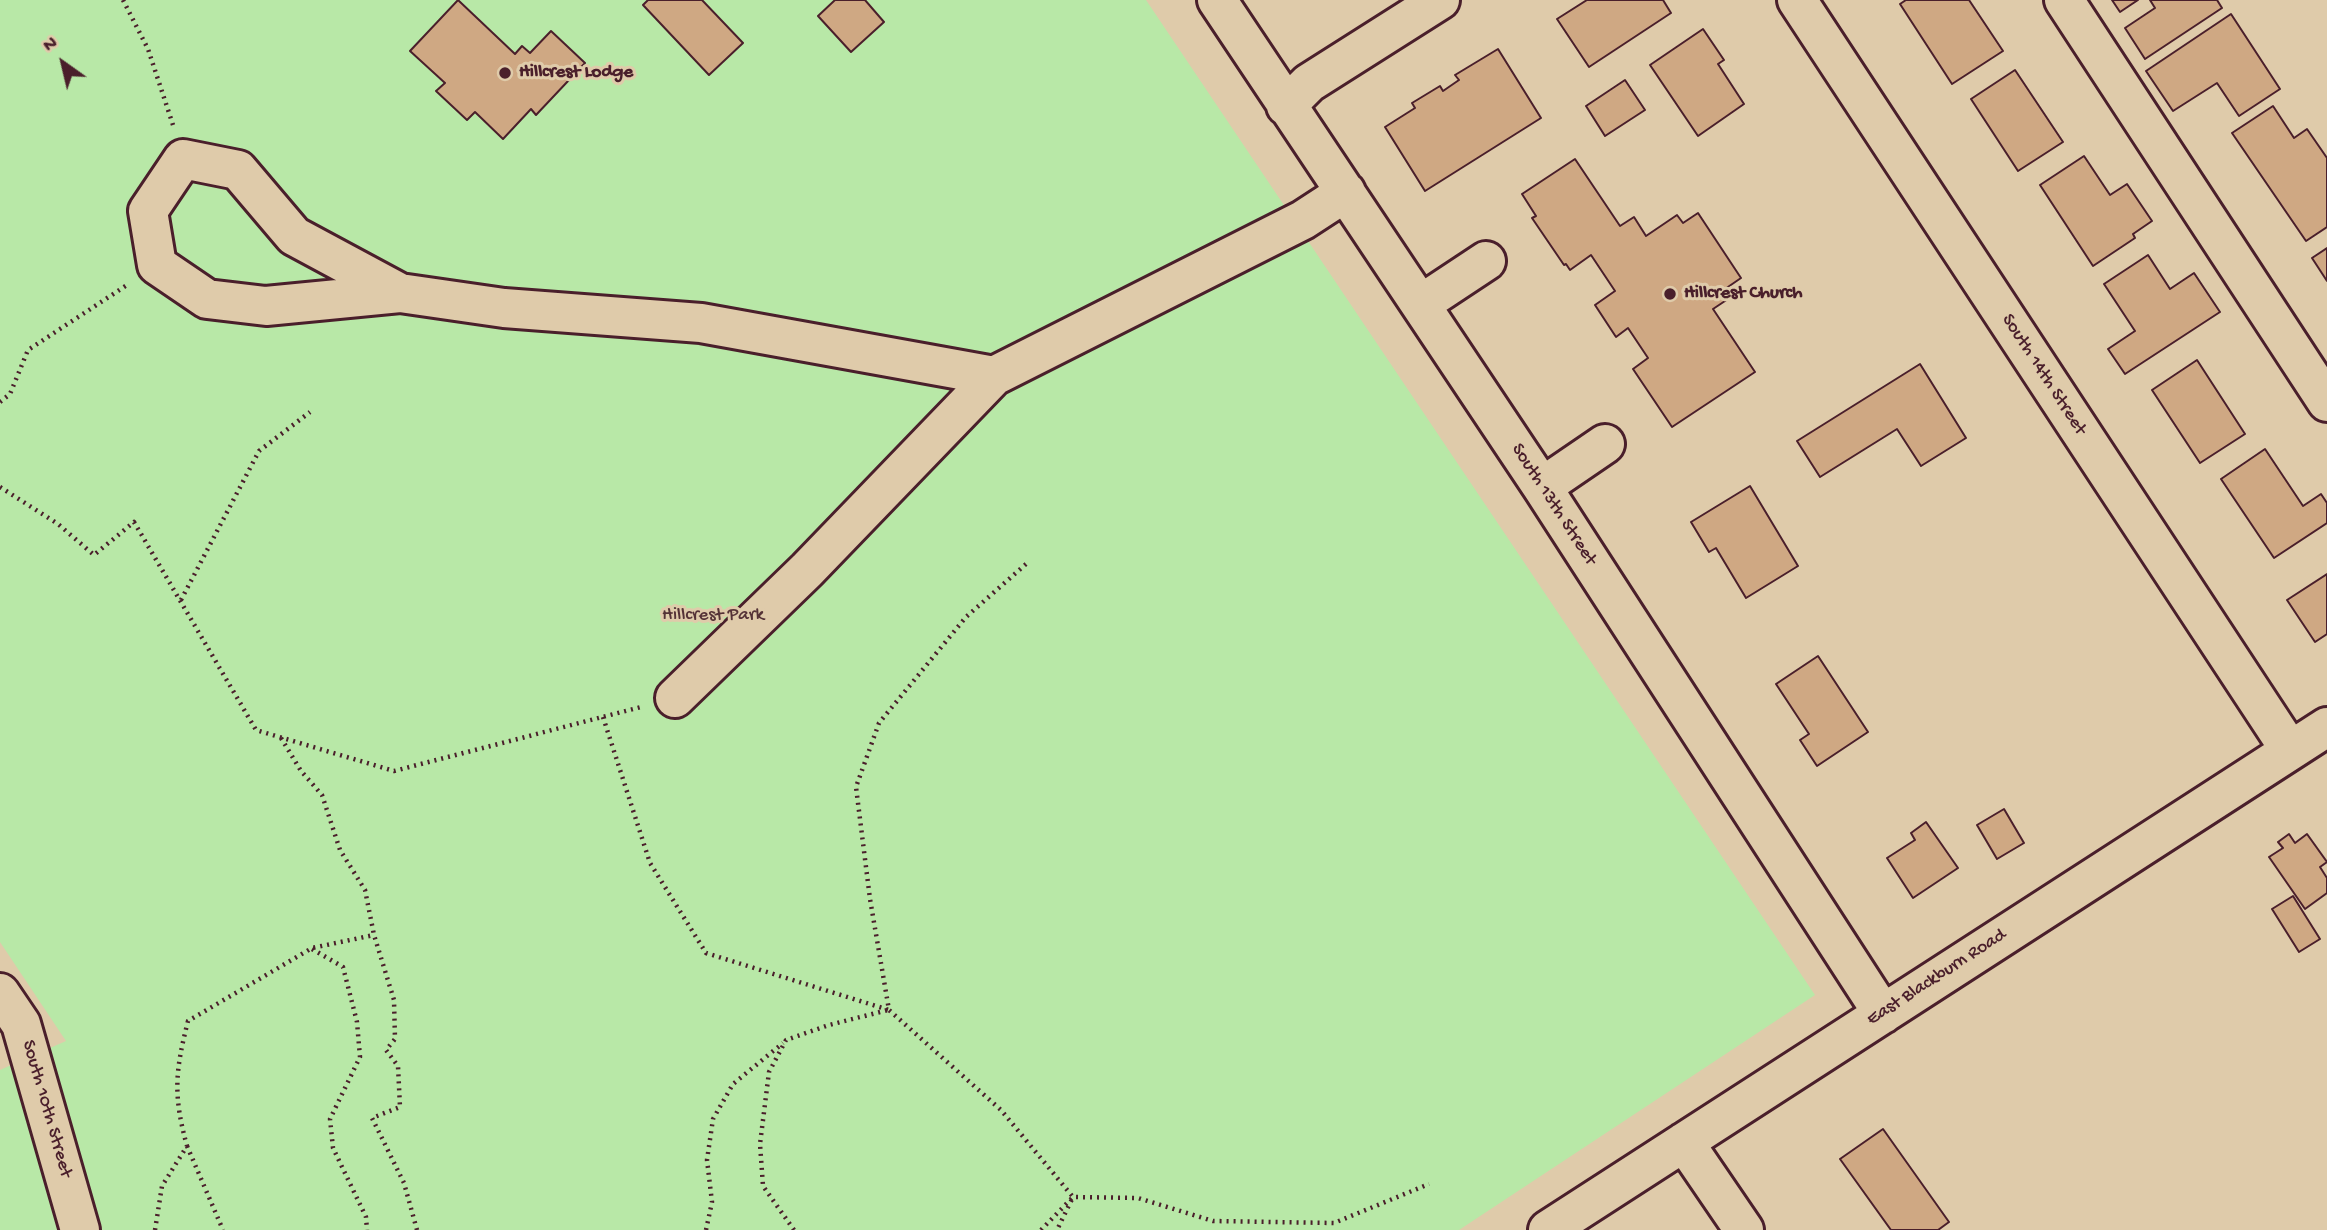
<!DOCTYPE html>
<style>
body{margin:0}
#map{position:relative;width:2327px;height:1230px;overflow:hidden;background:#dfcbaa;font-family:"Gochi Hand",sans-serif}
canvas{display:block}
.north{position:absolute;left:28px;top:28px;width:70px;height:70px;-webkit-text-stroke:5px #dfcbaa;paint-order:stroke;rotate:326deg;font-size:19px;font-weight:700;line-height:28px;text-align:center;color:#4a1f2b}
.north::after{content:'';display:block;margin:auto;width:24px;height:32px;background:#4a1f2b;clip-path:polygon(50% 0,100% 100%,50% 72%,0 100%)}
</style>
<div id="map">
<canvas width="2327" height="1230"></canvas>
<div class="north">N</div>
</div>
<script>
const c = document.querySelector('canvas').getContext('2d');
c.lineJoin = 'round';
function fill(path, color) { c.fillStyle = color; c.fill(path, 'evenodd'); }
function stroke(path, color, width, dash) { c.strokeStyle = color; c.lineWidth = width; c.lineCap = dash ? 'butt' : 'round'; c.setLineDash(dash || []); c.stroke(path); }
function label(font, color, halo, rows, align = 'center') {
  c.font = font + ' "Gochi Hand",sans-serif'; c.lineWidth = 6; c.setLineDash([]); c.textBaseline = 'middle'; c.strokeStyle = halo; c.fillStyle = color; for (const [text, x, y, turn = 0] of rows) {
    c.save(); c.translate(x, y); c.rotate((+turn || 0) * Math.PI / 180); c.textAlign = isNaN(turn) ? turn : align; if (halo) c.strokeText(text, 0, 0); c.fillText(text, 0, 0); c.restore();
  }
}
fill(new Path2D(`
 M0,0h1146l669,995 -356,235h-1459v-160l66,-29 -66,-99z`), '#b8e8a7');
const building = new Path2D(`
 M458,0l57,54 7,-8 8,7 21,-22 34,32 -49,52 -5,-6 -28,30 -28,-27 -8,8 -31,-29 9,-8 -35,-32z
 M648,0h54l41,43 -34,32 -66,-70z
 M835,0h30l19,22 -33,30 -33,-36z
 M1587,0h76l8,13 -82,54 -32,-48z
 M1906,0h63l34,51 -51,33 -52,-80z
 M2112,0h26l-18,12z
 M2150,0h67l5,8 -77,51 -20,-31 30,-20z
 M2231,14l49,75 -41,27 -22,-33 -44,28 -27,-40z
 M1703,29l21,31 -6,4 26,40 -46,32 -48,-71z
 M1498,49l43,69 -116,73 -40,-64 30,-19 -3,-5 28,-17 3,5 16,-11 -4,-5z
 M2015,70l48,72 -45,29 -47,-72z
 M1625,80l20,30 -40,26 -19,-30z
 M2273,106l21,32 13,-9 20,29v69l-21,14 -74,-108z
 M2084,156l26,39 17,-11 25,37 -19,13 2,4 -42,28 -53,-81z
 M1575,159l45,67 14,-9 12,19 31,-21 6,8 15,-10 43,65 -16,11 6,8 -18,12 42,63 -83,55 -39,-58 15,-11 -20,-30 -12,9 -21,-32 20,-14 -24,-36 -21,15 -4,-6 -2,1 -32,-47 4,-2 -14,-22z
 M2327,248v33l-15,-23z
 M2148,255l22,34 24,-16 26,39 -95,62 -17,-25 27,-18 -31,-47z
 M2197,360l48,74 -45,29 -48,-73z
 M1920,364l46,74 -45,28 -24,-37 -77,48 -23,-36z
 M2265,449l38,57 18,-12 6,9v20l-53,35 -53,-79z
 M1750,486l48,80 -52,32 -30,-50 -7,4 -18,-30z
 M2327,574v60l-12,8 -28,-42z
 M1818,656l50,76 -51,34 -17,-26 9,-6 -33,-50z
 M2004,809l20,34 -27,16 -20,-34z
 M1926,822l32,46 -45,30 -26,-40 28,-18 -4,-7z
 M2289,834l6,9 12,-9 20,28 -7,5 7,11v15l-22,16 -36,-52 14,-9 -5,-6z
 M2293,896l27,43 -21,13 -27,-43z
 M1883,1129l66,93 -11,8h-47l-51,-71z`);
fill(building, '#cfa883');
stroke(building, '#4a1f2b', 2);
const minor = new Path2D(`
 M1217,0l325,487 341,527
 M1797,0l493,750
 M2064,0l263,402
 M1286,106l23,-23 131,-83
 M400,293l-134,13 -59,-7 -50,-34 -9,-54 35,-52 55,11 56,66 106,57 104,15 197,15 293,53 309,-156 43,-28
 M1421,304l65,-43
 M1542,487l63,-43
 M675,698l132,-128 187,-194
 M0,993l21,31 59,206
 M1684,1142l60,88
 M1548,1230l779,-503`);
stroke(minor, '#4a1f2b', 44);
stroke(new Path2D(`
 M123,0l25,49 25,76
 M0,402l10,-8 18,-44 99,-65
 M0,487l58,37 36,31 40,-33 122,208 138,41 247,-64
 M1026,564l-60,53 -87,106 -23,64 14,112 19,111 112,100 72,87 -16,33
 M181,600l78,-149 51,-39
 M603,717l47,146 56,90 183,57
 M281,738l20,33 21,24 18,55 25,40 9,45 20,65 1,39 -9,11 12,16 2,41 -28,11 32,65 13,47
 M312,949l31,18 14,55 3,35 -30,62 3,29 33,69 1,13
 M187,1146l36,84
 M155,1230l7,-44 25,-40c-14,-51 -12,-74 1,-125l124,-73 62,-13
 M706,1230l6,-28 -5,-42 6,-41 20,-35 50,-41
 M794,1230l-31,-44 -3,-42 9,-72 17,-32 43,-15 59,-15
 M1041,1230l32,-33 65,1 75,23 121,2 95,-39`), '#4a1f2b', 4.5, [2, 5]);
stroke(minor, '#dfcbaa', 38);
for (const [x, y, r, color] of [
 [505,73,7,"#4a1f2b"],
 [1670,294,7,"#4a1f2b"]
]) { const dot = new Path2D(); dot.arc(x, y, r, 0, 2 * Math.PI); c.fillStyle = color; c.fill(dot); stroke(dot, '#dfcbaa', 2.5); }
label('bold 19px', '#4a1f2b', '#dfcbaa', [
 ["Hillcrest Lodge",519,73],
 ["Hillcrest Church",1684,294]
], 'left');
label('19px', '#4a1f2b', '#dfcbaa', [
 ["South 14th Street",2043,375,57],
 ["South 13th Street",1553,505,57],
 ["East Blackburn Road",1937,978,-33],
 ["South 10th Street",46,1109,74]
]);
label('19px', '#553337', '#dfcbaa', [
 ["Hillcrest Park",713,616]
]);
</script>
